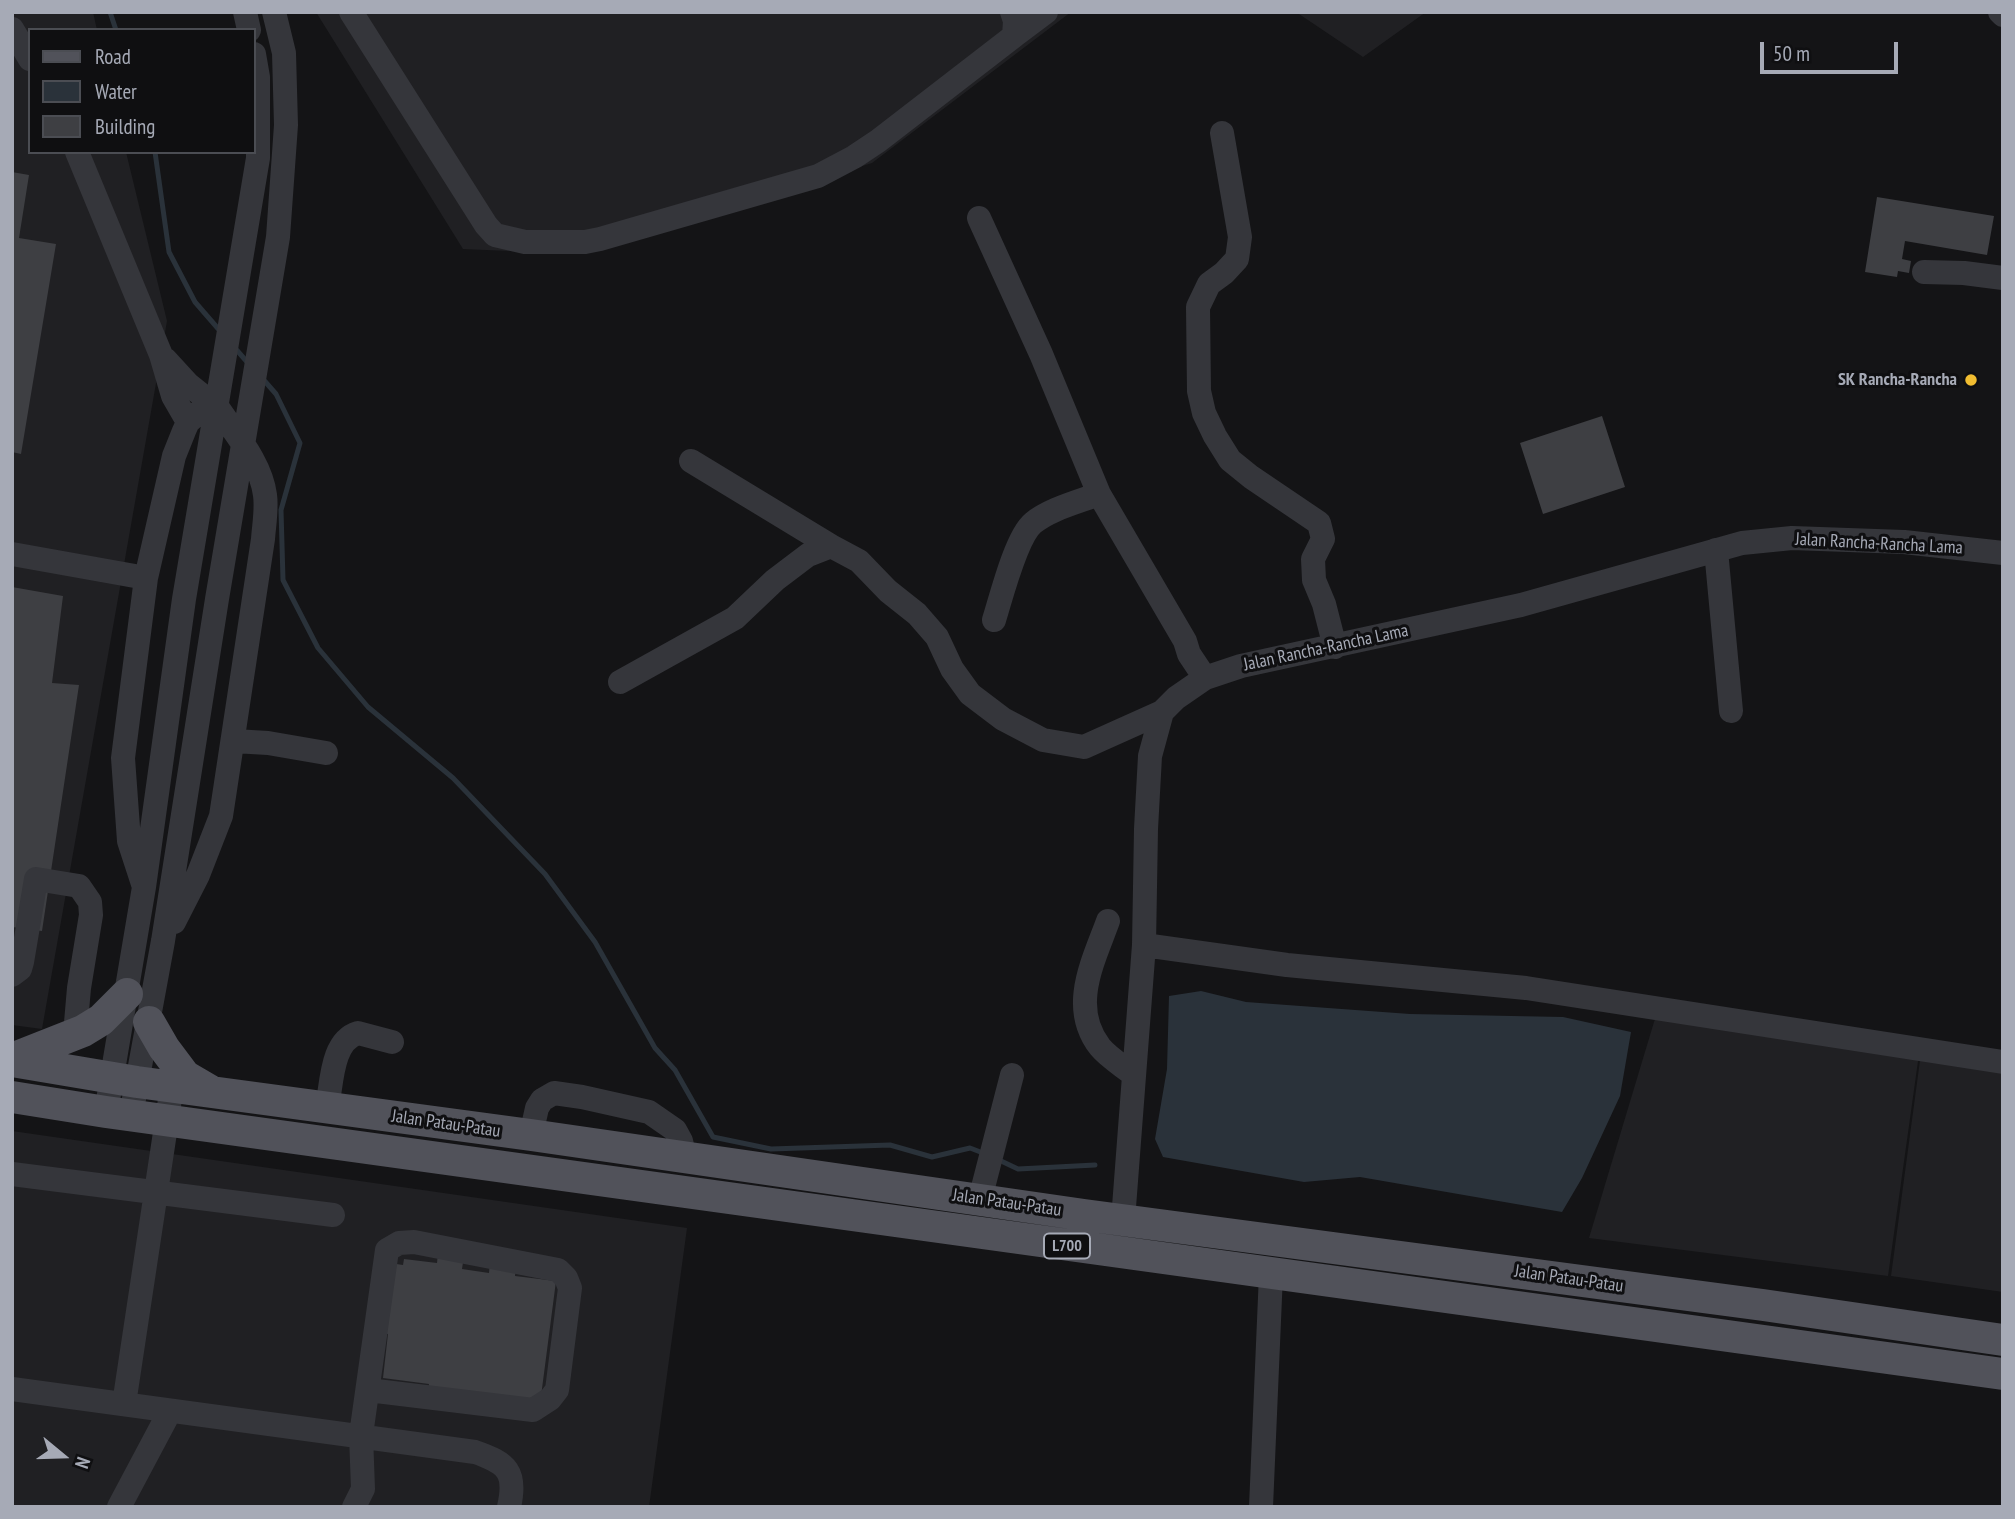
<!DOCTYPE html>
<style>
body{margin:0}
#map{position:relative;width:2015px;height:1519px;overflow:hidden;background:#141416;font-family:"PT Sans Narrow",sans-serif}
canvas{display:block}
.frame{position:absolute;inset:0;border:14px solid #a6aab6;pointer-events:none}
.legend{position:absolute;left:28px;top:28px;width:228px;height:126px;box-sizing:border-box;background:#0f0f11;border:2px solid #4b4d53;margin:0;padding:9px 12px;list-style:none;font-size:21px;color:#a6aab6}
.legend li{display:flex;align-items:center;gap:14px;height:35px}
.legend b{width:35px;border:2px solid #4b4d53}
.north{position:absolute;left:28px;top:1421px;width:70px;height:70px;-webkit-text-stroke:5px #0f0f11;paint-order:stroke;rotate:109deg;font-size:19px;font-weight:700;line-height:28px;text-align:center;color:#a6aab6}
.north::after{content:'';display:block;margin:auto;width:24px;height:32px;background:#a6aab6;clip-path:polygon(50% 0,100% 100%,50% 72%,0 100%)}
.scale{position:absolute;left:1760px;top:42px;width:138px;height:32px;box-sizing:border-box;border:4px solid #a6aab6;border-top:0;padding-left:9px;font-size:21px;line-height:24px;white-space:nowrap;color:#a6aab6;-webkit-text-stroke:5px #0f0f11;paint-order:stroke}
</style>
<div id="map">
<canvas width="2015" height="1519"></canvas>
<div class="frame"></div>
<ul class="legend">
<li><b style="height:9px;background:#51525a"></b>Road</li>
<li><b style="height:19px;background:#2a323a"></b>Water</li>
<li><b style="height:19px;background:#3e3f43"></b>Building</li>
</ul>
<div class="north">N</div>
<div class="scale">50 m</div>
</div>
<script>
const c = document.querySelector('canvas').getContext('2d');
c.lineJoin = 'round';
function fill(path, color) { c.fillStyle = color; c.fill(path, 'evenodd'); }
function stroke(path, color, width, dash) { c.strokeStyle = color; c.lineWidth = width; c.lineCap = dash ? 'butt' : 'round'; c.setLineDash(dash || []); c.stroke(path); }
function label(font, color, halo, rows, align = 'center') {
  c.font = font + ' "PT Sans Narrow",sans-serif'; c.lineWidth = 6; c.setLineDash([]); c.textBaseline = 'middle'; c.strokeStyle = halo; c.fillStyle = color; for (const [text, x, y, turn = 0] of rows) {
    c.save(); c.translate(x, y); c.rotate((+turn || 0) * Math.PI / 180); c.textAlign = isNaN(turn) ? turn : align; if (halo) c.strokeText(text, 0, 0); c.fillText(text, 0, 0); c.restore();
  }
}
fill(new Path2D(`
 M12,12h81l4,18h-67v122h96l41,169 -125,708 -30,-4z
 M316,12h755l-199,151 -293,91 -116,-5z
 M1296,12h130l-63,45z
 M1657,1012l262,42 -31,222 -299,-38z
 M1921,1053l82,12v227l-112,-16z
 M12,1131l675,97 -38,279h-637z`), '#202023');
fill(new Path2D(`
 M1201,991l45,11 164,12 153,3 68,15 -11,64 -38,82 -20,34 -202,-35 -56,5 -141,-25 -8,-18 12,-70 2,-73z`), '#2a323a');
stroke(new Path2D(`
 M110,12l6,18
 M155,152l14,100 26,50 26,30
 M234,347l14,16
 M262,378l14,16 24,49 -19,67 2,70 35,68 50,59 85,71 92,96 50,68 60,106 20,22 38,67 58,12 119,-4 42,12 38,-9 13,5
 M999,1160l19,9 77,-4`), '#2a323a', 5);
fill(new Path2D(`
 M12,172l17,3 -10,63 37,6 -35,210 -9,-2z
 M1877,197l117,19 -7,39 -82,-14 -3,18 9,2 -2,12 -11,-2 -1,6 -32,-5z
 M1602,416l23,71 -82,27 -23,-71z
 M12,587l51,9 -11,87 27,2 -37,246 -30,-4z
 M438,1253l26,3 -2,13 27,4 1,-11 26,3 -1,11 41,5 -16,123 -112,-14 1,-6 -46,-6 5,-44 -7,-1 9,-70 13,2 1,-6 33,4z`), '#3e3f43');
stroke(new Path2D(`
 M245,12l4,18
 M351,12l135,213 9,10 30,7h60l15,-3 218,-63 36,-19 24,-16 136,-105 1,-15 -3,-9
 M2000,12l3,3
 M12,29l18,30
 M1014,36l32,-24
 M1222,133l18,104 -3,22 -13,14 -15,11 -11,23 1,84 5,22 11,23 15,24 21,17 68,46 4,16 -10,20 1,21 10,24 11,43
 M77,152l84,203 12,41 15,26
 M979,218l62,136 58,140 86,147 4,13 16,24
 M1924,272l40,1 39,5
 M166,360l22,24 30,24
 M691,461l140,85
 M1716,550l15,161
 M12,554l134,24
 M994,620c7,-22 22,-83 39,-97 17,-14 45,-21 66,-29
 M620,682l115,-64 40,-38 33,-25 23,-9 28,15 29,30 29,23 20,23 15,32 18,25 33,25 40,21 41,7 78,-35
 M234,741l34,2 58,10
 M144,887l-15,-46 -6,-83 23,-180 28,-122 10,-25 4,-9 10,-9 20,-5c18,27 43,55 47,87 2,14 -1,30 -2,44l-42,277 -23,59 -24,47
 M1108,921c-15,41 -39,86 -8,126 9,11 23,19 34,28
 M1144,945l143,20 239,23 477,74
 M12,975l8,-6 2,-7 14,-83 43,7 11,16 1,13 -12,73 -4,46
 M327,1107c5,-23 4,-66 31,-74l34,9
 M106,1112l38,-225 40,-288 74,-441v-81l-4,-23
 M131,1115l32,-174 54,-342 61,-362 8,-112 -2,-72 -10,-41
 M531,1135l6,-27 5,-8 12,-7 28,4 67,15 26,18 6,11 4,17
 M12,1174l321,41
 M980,1199l32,-124
 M1123,1220l21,-275 2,-116 4,-73 12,-44 14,-14 29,-20 36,-12 280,-61 221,-62 50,-5 112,4 99,11
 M12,1389l463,63c32,11 42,20 34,55
 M124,1404l48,-318
 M119,1507l51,-96
 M354,1507l9,-18 -2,-54 26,-185 12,-7 15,-1 144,28 8,8 4,10 -13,102 -7,9 -17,11 -165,-20
 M1261,1507l10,-233`), '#35363b', 24);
stroke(new Path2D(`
 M149,1022l15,26 21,28 24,14
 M12,1059l71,-28 18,-11 26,-26
 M12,1061l125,21 394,53 553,80 679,90 240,35
 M12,1097l94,15 1897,262`), '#51525a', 32);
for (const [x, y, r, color] of [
 [1971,380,7,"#f1bd31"]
]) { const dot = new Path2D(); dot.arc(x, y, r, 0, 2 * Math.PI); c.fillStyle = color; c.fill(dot); stroke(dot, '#0f0f11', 2.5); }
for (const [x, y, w] of [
 [1067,1246,46]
]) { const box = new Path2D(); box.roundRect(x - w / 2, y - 12.5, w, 25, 5); c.fillStyle = '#0f0f11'; c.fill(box); stroke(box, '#a6aab6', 2); }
label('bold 16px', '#a6aab6', null, [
 ["L700",1067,1246]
]);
label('bold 18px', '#a6aab6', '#0f0f11', [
 ["SK Rancha-Rancha",1957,380]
], 'right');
label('18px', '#a6aab6', '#0f0f11', [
 ["Jalan Rancha-Rancha Lama",1879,544,3],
 ["Jalan Rancha-Rancha Lama",1326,648,-12],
 ["Jalan Patau-Patau",446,1124,8],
 ["Jalan Patau-Patau",1007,1203,8],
 ["Jalan Patau-Patau",1569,1279,8]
]);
</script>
